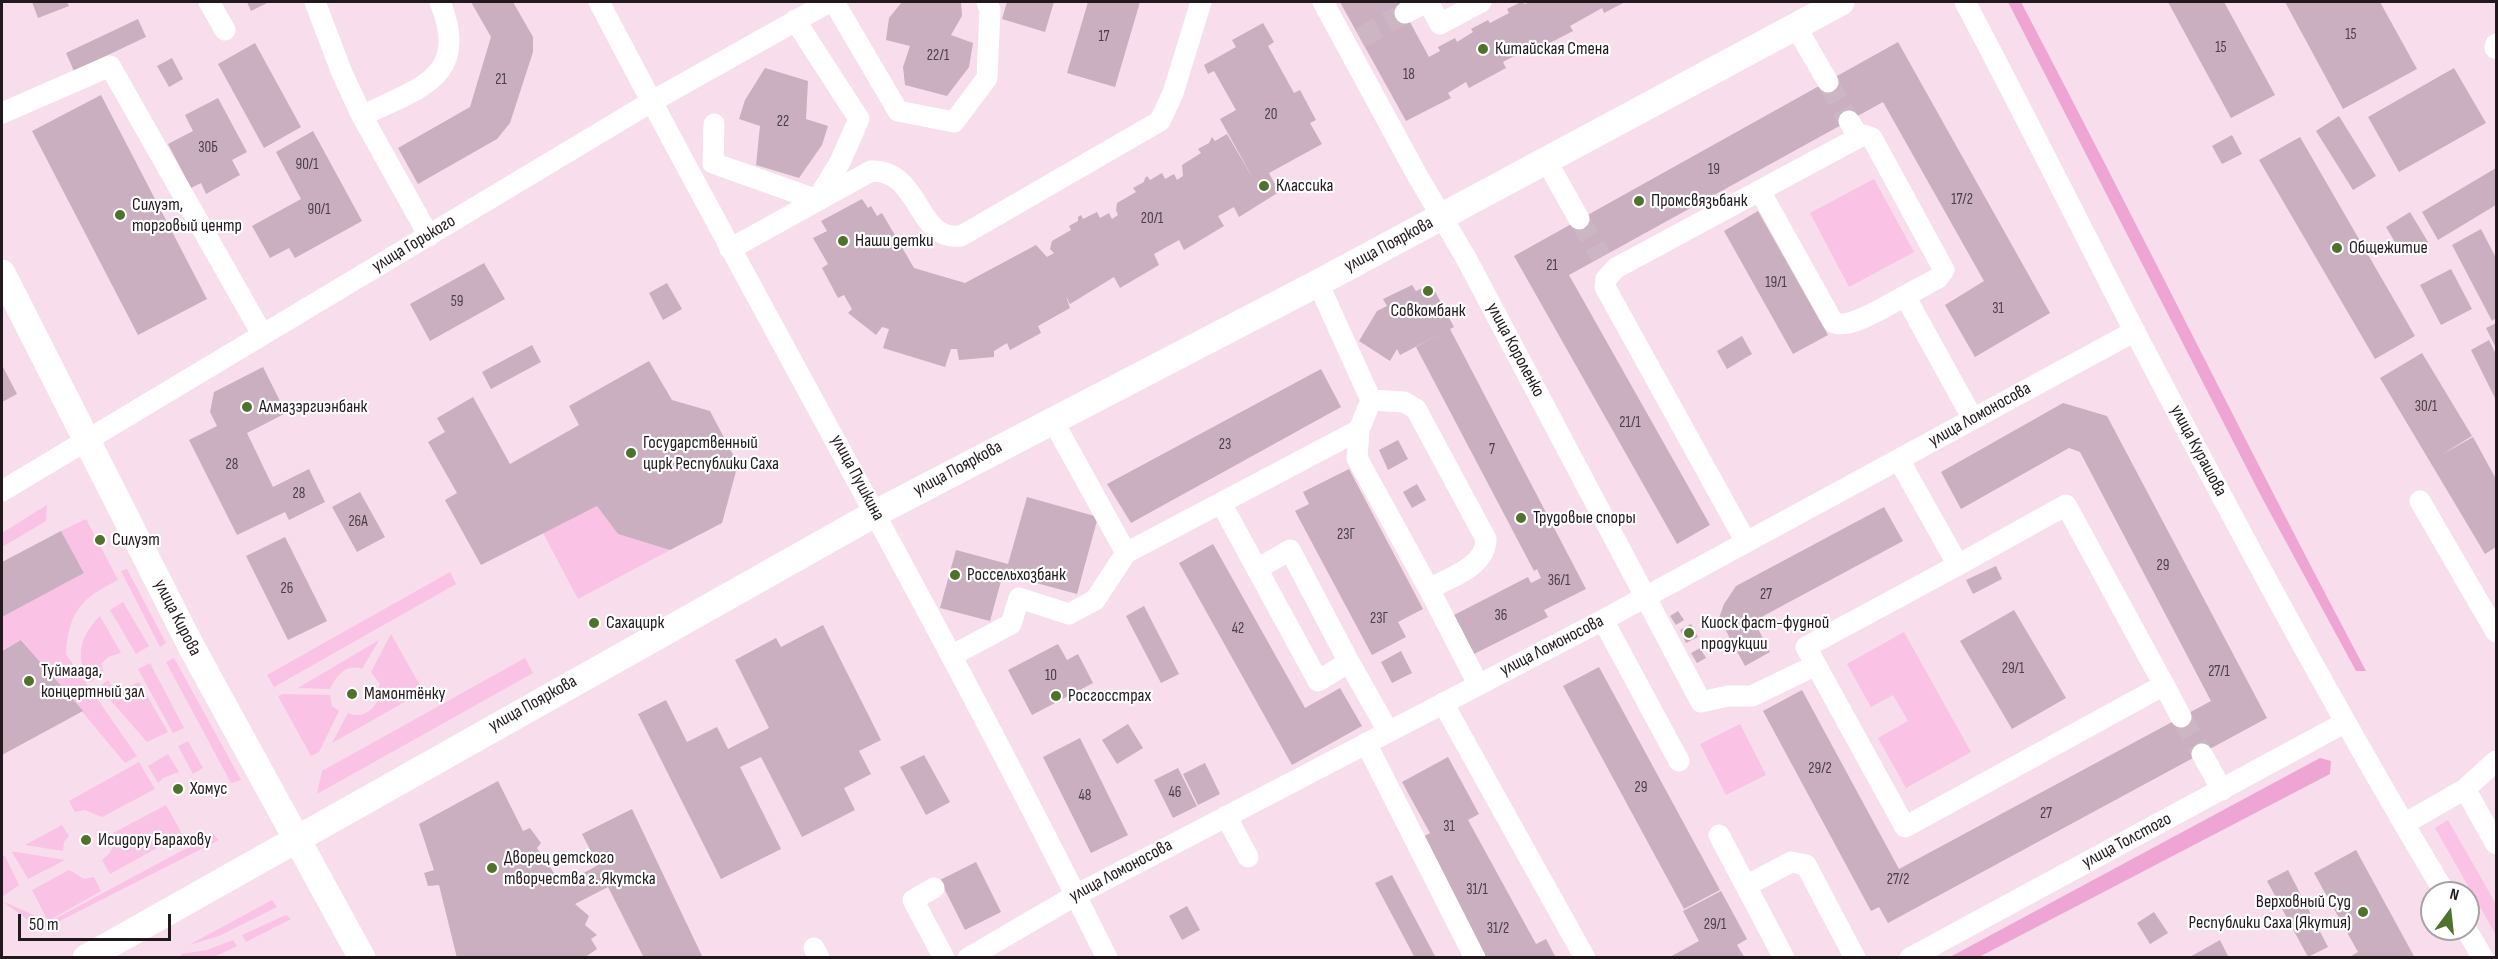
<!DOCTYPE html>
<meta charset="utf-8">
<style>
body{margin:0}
#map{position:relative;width:2498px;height:959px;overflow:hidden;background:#f8dded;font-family:"Sofia Sans Condensed",sans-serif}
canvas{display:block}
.frame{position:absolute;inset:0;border:3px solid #22191f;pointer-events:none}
.north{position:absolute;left:2420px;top:881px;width:60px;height:60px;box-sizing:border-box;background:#fff;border:2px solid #a7a3a5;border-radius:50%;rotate:15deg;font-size:16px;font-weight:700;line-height:24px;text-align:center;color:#22191f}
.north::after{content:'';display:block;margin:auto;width:21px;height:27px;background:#4f732c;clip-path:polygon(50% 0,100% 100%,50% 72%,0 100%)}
.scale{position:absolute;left:18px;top:914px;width:153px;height:27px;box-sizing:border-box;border:3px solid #22191f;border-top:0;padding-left:8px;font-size:18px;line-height:21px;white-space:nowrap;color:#22191f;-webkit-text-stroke:4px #fff;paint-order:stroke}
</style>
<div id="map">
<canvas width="2498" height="959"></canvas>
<div class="frame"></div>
<div class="north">N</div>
<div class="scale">50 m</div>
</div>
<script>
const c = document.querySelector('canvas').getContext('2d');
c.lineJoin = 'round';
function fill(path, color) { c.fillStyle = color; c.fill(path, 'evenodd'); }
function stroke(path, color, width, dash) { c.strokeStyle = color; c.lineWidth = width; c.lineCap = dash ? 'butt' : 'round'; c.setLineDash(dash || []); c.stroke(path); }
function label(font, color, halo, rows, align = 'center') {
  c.font = font + ' "Sofia Sans Condensed",sans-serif'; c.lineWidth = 4.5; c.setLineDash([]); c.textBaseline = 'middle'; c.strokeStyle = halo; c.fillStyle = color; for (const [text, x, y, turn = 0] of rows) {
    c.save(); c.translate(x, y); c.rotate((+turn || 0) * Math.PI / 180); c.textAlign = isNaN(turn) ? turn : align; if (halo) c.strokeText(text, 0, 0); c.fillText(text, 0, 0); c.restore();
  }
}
fill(new Path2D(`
 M1874,179l40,73 -65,35 -39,-74z
 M47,505l-1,16 -44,26v-14z
 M597,506l21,28 52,16 -92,49 -35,-66z
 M86,519l32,61c-36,17 -50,33 -52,74l71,102 -12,7 -103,-123 -20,10v-33l82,-44 -23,-42z
 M127,569l39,74 -6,4 -39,-76z
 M450,572l6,12 -182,103 -7,-12z
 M123,602l26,44 -13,8 -26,-44z
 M100,616l21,37 -13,4 -7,7 3,9 -14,9c-16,-25 -10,-46 10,-66z
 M1904,632l67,120 -65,36 -28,-50 30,-17 -15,-26 -22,12 -24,-43z
 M391,634l31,55h-44l2,-5 -9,-12z
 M379,640l-17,29c-16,-6 -26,7 -32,20l-32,-1z
 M174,658l67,122 -10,3 -65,-121z
 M525,658l8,15 -216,121 5,-23z
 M150,663l34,65 -11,5 -35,-64z
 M108,680l5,7 11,2 15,-7 29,50 -21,10 -48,-55z
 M283,694l47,1 2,11 7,5 -20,41 -8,4 -33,-60z
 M379,698l31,1 -78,44 16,-30c14,6 25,-2 31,-15z
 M1740,724l26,51 -40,20 -26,-51z
 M188,741l15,27 -10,6 -15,-28z
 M168,754l11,18 -16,6 -5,5 -10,-17z
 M139,762l16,27 -53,28 -17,-7 -10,2 -6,-11z
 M166,805l16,29 -72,40 -8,-14c10,-8 13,-13 11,-27z
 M2448,820l48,84v31l-61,-107z
 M62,825l7,11 -5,6 -1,9 -38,-6z
 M213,834l6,6 -177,90 -40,-29 47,21z
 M12,852h5l48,8 -37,19z
 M2,856h3l14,29 -17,12z
 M69,870l15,9 10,-2 7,14 -53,30 -16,-31z
 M272,900l5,7 -58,29 -30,9z
 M286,915l5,4 -45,23 -4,-7z
 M233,940l4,6 -23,11h-32l-1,-3 26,-4z`), '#fac2e4');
fill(new Path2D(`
 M2008,2h13c117,222 227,447 345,669h-10l-96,-177z
 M2320,758l11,3 -1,13 -351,183h-29z`), '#efa5d3');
fill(new Path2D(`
 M32,2h35l2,4 -31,12z
 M247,2h22l-18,9z
 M471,2h42l20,35v15l-23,71 -13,16 -79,45 -20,-36 72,-41 21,-70z
 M902,2h59l1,14 -11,19 22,8 -4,24 -22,29 -42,-11 -2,-18 7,-21 -24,-6 3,-22z
 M1007,2h47l-9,30 -43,-13z
 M1088,2h52l-25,85 -48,-14z
 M1340,2h59l30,55 11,-6 -2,-4 17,-9 2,4 16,-10 -2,-3 17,-9 2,3 19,-10 -2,-4 14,-7 4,2 5,-2h95l-21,11 -2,-5 -32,18 3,5 -37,19 -3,-4 -30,16 3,6 -37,20 -3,-6 -18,11 3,5 -45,23z
 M2168,2h56l51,93 -44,23z
 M2285,2h95l37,67 -74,40z
 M138,19l8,18 -72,34 -8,-18z
 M1263,23l11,19 -6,4 26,47 6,-3 16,30 -6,3 12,21 -53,29 10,19 -40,25 -5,-10 -16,9 6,10 -40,24 -5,-10 -25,14 5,11 -39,23 -6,-11 -44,27 -4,-8 4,12 -32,18 3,7 -31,17 -3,-7 -13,8v6l-35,3 -2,-11h-6l-6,18 -62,-19 6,-19 -7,-2 -6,8 -28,-22 4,-4 -8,-14 -6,3 -16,-30 6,-4 -15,-26 14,-7 -6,-10 41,-22 6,9 3,-2 6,10 5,-3 32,55 51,15 71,-38 11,12 7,-4 -4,-4 2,-8 19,-11 -2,-4 9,-5v-4l3,-2 2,4 14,-7 3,6 9,-5 3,6 6,-4 -2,-5 1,-7 19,-11 -3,-4 11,-6 1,-4 2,-2 3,4 12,-7 3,6 9,-5 3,6 6,-4 -1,-11 19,-12 -3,-4 11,-6 3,-6 3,4 12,-7 27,46 -34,-61 16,-9 -22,-39 -6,3 -4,-9 32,-18 -4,-7z
 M1898,42l152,271 -75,44 -30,-52 39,-24 -101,-179 -314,173 141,250 -33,19 -163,-288z
 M255,43l46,84 -37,21 -46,-84z
 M172,58l11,21 -14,8 -12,-21z
 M765,68l43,13 -2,38 22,7 -6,19 -23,33 -43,-13 4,-39 -21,-7 6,-19z
 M2454,68l32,55 -87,49 -31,-55z
 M101,95l106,204 -69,36 -106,-204z
 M218,98l29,54 -15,8 8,15 -34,19 -5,-11 -10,5 -23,-44 25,-13 -8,-16z
 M2339,116l37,60 -23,14 -37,-59z
 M313,131l49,90 -67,37 -6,-10 -19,10 -18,-32 49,-27 -25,-47z
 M2232,135l10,19 -20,10 -10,-18z
 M2300,137l115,199 -40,23 -116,-199z
 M2496,168v37l-58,35 -16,-28z
 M1758,211l70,124 -35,19 -69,-123z
 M2410,212l18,30 -25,14 -17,-29z
 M2481,229l15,29v60l-4,3 -40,-76z
 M484,263l21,36 -75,42 -20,-37z
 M2451,269l21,40 -31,16 -21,-40z
 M667,283l15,26 -19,11 -14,-27z
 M1431,284l23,43 -4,2 136,260 -42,21 4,7 -74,37 -20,-39 74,-38 3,6 10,-5 -4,-9 -3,2 -118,-224 26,-14 -42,22 -3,-6 -7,12 -31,-20 18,-30 10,-5 -4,-7 29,-14 4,6z
 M2496,323v25l-10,-20z
 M1742,336l10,18 -25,15 -10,-18z
 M2489,340l7,14v46l-25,-50z
 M532,345l9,17 -50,27 -9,-17z
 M2422,353l50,83 -31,19 32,-18 23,42v68l-11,7 -105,-176z
 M649,361l23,39 38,11 28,53 -16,59 -52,27 -52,-16 -21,-28 -116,59 -36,-65 12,-7 -29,-51 17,-10 -8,-14 36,-21 37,67 69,-39 -10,-19z
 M2,365l15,29 -15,8z
 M263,367l23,46 -39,20 26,54 36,-18 16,33 -36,18 -4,-8 -48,23 -48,-95 28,-14 -7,-14 4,-20z
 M1321,369l20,38 -210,116 -24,-39z
 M2063,403l44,13 160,302 -379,205 -9,-16 -8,4 -108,-200 39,-21 97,179 312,-168 -131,-249 -11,-4 -108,61 -20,-37z
 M1398,440l10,19 -20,11 -9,-20z
 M1349,469l74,140 -25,13 8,15 -34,18 -77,-144 14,-7 -6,-12z
 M1417,484l9,16 -14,8 -9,-16z
 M360,492l25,45 -28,15 -25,-45z
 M1027,497l71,20 -21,77 -74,-20 -13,47 -50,-13 16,-58 52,14z
 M1884,507l19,34 -149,80 16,31 -25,14 -26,-48 5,-14 12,-18z
 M61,531l23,42 -82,44v-55z
 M285,537l42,84 -39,19 -42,-84z
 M1213,544l92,164 35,-20 22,38 -70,39 -113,-202z
 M1996,566l6,13 -29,15 -7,-14z
 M1144,606l35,68 -18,9 -35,-67z
 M2014,610l52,88 -54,31 -52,-88z
 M1678,611l6,9 -8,5 -6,-9z
 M1691,624l7,13 -12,6 -6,-13z
 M823,625l58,115 -22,11 12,23 -27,14 11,22 -53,27 -41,-80 -21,10 41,82 -60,30 -83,-165 28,-14 21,42 30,-15 11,22 41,-21 -34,-68 41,-22 5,9z
 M21,640l62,71 -81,44v-104z
 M1058,644l9,16 11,-6 15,29 -61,32 -24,-45z
 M1700,648l6,10 -9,5 -6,-10z
 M1401,651l11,22 -20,10 -11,-21z
 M1599,667l121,223 -36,19 -121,-223z
 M1128,724l15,24 -26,16 -15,-24z
 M1080,738l48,97 -37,18 -48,-96z
 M924,755l26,47 -24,13 -26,-48z
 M1448,757l31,57 -11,6 68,124 10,-5 10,19h-72l-65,-119 11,-6 -28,-51z
 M1205,763l15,31 -22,11 -15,-31z
 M1178,768l19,38 -24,12 -19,-38z
 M498,781l25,50 7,-3 11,15 -4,5 25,37 36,-20 -16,-31 50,-25 71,149h-59l-36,-71 -33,17 14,12 -4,9 12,10 -6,4 6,10 -13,9h-127l-18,-73 -11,1 -4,-13 10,-3 -15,-46z
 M2356,850l59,108h-67l10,-6 -44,-79z
 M976,862l25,50 -36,18 -25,-50z
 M2288,870l40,77 -20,10 -41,-76z
 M1392,875l44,83h-21l-40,-75z
 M1721,891l26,48 -10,6 8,13h-77l31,-17 -16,-30z
 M1187,906l13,24 -18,10 -13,-24z
 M2154,912l14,21 -18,11 -13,-21z
 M2220,940l9,18h-41z`), '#c9afbf');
stroke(new Path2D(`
 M1360,38l45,-25
 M1828,82l21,39
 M1579,219l22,38
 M2181,717l21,37`), '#cdb6c4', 21, [21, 10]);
stroke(new Path2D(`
 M209,2l16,28
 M315,2l27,71 20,43 67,120
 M599,2c167,319 348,632 508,956
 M834,2l64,109 56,11 33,-44 3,-68 -3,-8
 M1323,2l94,173 49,83 235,444 27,-6h24l64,-31
 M1428,2l12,22 41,-22
 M1965,2c58,109 113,220 170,330 99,189 200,378 310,561
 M1405,13l22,-11
 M1796,27l32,55
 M2495,48l1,-4
 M2,113l108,-47 152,268
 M362,116c56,-28 109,-38 78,-114
 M1849,121l10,16
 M714,124l-1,39 104,37 23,-38 19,-43 -64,-99
 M1546,160l33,59
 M1760,191l73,131c16,9 56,-18 72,-26l68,123
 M730,249l141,-78c51,-1 44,71 90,65l199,-115 13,-28 28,-91
 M1318,283l53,117 33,2 12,7 70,130c0,28 -36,38 -57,50l49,95
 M1371,400l-12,30 -2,28 72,131
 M1052,419l74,134
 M1899,460l59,105 108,-60 98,180 -259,142 -99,-180 152,-82
 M2,491l649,-389 178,-100
 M2420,501l76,131
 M1221,503l97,178 31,-19 39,69
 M1746,542l-141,-255 1,-8 10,-11 247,-133 9,3 72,132 -6,8 -33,18
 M1257,569l33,-19 59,112
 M1603,620l76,141
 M951,656l60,-32 8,-26 50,16 26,-14 31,-47 233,-123
 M2164,685l17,32
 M1443,703l142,255
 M1366,743l109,215
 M2202,754l20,36
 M2465,789l31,55
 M1226,816l22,41
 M2404,824l61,-35 31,-28
 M1719,835l65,123
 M1746,886l45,-24 15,3 49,93
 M934,888l-21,12 31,58
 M2466,929l17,29
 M814,948l5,10
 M968,958l108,-63 527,-275 532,-289
 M1910,958l434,-235`), '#fff', 21);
stroke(new Path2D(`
 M2,273l190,375 170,310
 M86,958l790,-445 442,-230 523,-281`), '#fff', 27);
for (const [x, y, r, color] of [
 [1483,49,6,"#4f732c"],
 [1264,186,6,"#4f732c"],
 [1639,201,6,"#4f732c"],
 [120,215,6,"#4f732c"],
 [843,241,6,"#4f732c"],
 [2337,248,6,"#4f732c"],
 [1428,291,6,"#4f732c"],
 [247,407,6,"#4f732c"],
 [631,453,6,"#4f732c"],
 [1521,518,6,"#4f732c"],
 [100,540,6,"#4f732c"],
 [955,575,6,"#4f732c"],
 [594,623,6,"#4f732c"],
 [1689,633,6,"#4f732c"],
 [29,681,6,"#4f732c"],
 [352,694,6,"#4f732c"],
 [1056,696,6,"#4f732c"],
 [178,789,6,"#4f732c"],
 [86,840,6,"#4f732c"],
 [492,868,6,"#4f732c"],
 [2363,912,6,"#4f732c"]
]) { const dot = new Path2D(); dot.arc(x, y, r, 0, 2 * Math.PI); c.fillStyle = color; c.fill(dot); stroke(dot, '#fff', 2); }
label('15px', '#4c3e47', null, [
 ["15",2351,35],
 ["17",1104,37],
 ["15",2221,48],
 ["22/1",938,56],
 ["18",1409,75],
 ["21",501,80],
 ["20",1271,115],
 ["22",783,122],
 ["30Б",208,148],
 ["90/1",307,165],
 ["19",1714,170],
 ["17/2",1962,200],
 ["90/1",319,210],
 ["20/1",1152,219],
 ["21",1552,266],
 ["19/1",1776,283],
 ["59",457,302],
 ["31",1998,309],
 ["30/1",2426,407],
 ["21/1",1630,423],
 ["23",1225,445],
 ["7",1492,450],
 ["28",232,465],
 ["28",299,494],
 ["26А",358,522],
 ["23Г",1346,535],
 ["29",2163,566],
 ["36/1",1559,581],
 ["26",287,589],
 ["27",1766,595],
 ["36",1501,616],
 ["23Г",1379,619],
 ["42",1238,629],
 ["29/1",2013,669],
 ["27/1",2219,672],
 ["10",1051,676],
 ["29/2",1820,769],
 ["29",1641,788],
 ["46",1175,793],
 ["48",1085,796],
 ["27",2046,814],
 ["31",1449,827],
 ["27/2",1898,880],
 ["31/1",1477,890],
 ["29/1",1715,925],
 ["31/2",1498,929]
]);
label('18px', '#22191f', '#fff', [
 ["Китайская Стена",1495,49],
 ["Классика",1276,186],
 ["Промсвязьбанк",1651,201],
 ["Силуэт,",132,205],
 ["торговый центр",132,226],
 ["Наши детки",855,241],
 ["Общежитие",2349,248],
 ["Совкомбанк",1428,311,"center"],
 ["Алмазэргиэнбанк",259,407],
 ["Государственный",643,443],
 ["цирк Республики Саха",643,464],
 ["Трудовые споры",1533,518],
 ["Силуэт",112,540],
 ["Россельхозбанк",967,575],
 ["Сахацирк",606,623],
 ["Киоск фаст-фудной",1701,623],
 ["продукции",1701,644],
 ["Туймаада,",41,671],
 ["концертный зал",41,692],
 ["Мамонтёнку",364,694],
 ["Росгосстрах",1068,696],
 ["Хомус",190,789],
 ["Исидору Барахову",98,840],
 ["Дворец детского",504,858],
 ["творчества г. Якутска",504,879],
 ["Верховный Суд",2351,902,"right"],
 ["Республики Саха (Якутия)",2351,923,"right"]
], 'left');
label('18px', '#22191f', '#fff', [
 ["улица Горького",414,244,-31],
 ["улица Пояркова",1389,245,-28],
 ["улица Короленко",1515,350,62],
 ["улица Ломоносова",1980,415,-29],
 ["улица Курашова",2198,451,62],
 ["улица Пояркова",958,469,-28],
 ["улица Пушкина",857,478,62],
 ["улица Кирова",177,618,63],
 ["улица Ломоносова",1552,646,-27],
 ["улица Пояркова",533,704,-29],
 ["улица Толстого",2127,841,-28],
 ["улица Ломоносова",1121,871,-28]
]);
</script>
